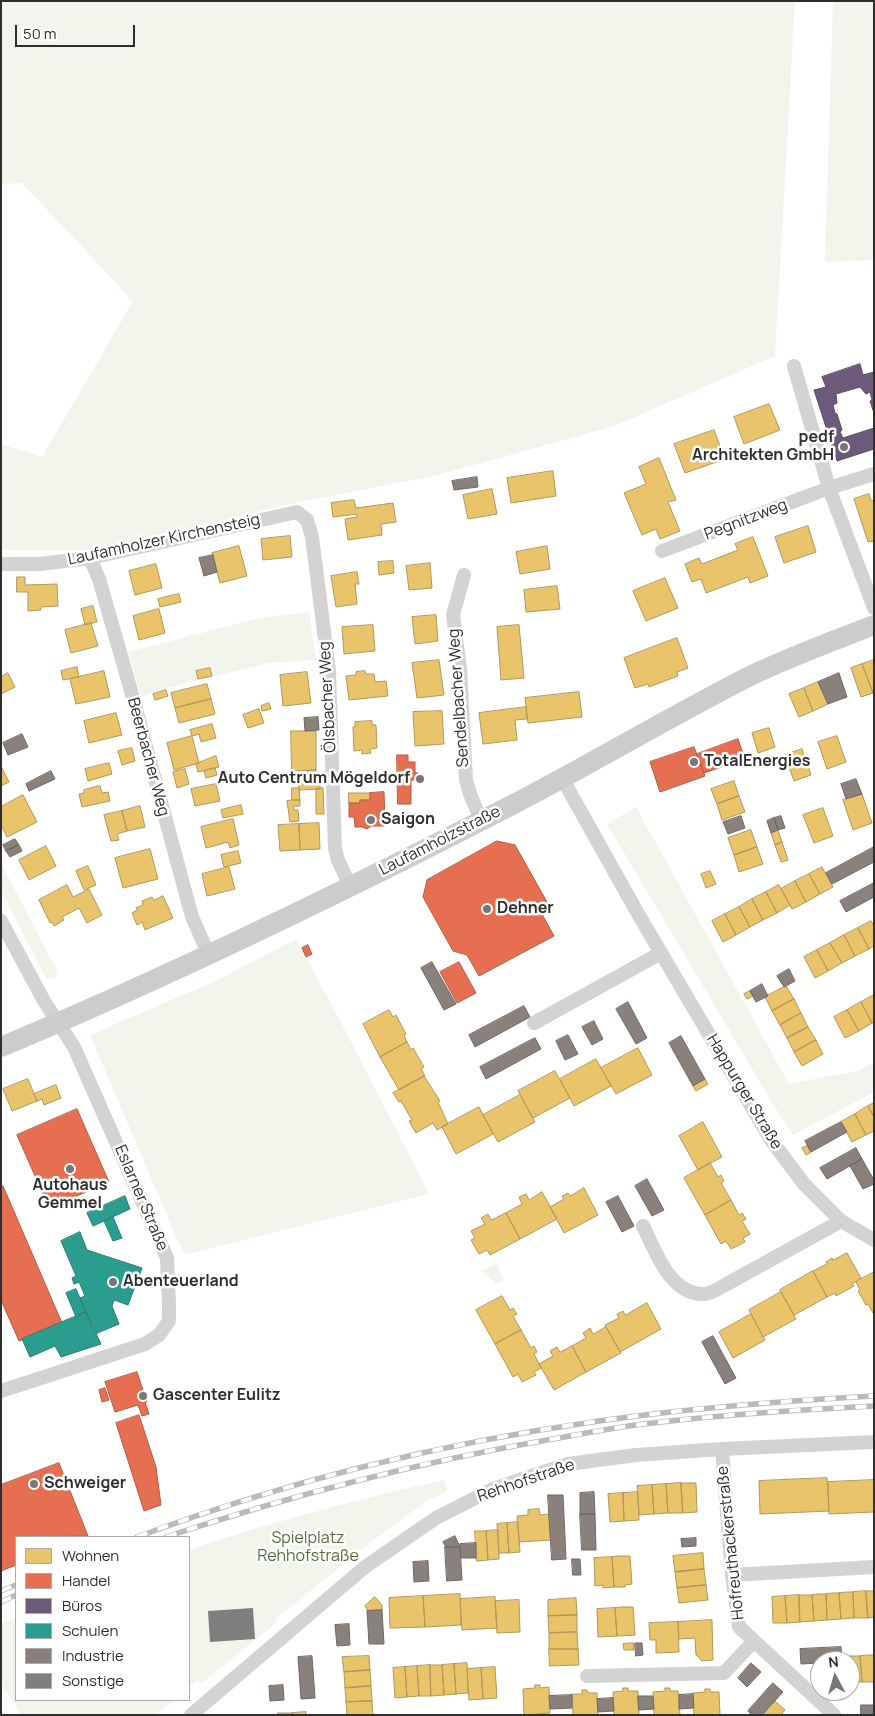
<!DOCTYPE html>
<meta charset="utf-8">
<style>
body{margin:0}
#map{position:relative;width:875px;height:1716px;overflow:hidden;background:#fff;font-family:Manrope,sans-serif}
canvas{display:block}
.frame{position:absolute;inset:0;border:2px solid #2e2e2e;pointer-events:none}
.legend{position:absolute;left:15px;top:1536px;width:175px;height:165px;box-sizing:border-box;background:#fff;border:1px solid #ababab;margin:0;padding:6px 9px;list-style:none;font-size:15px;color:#2e2e2e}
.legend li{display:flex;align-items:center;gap:10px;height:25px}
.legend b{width:25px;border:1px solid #ababab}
.north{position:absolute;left:810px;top:1651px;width:50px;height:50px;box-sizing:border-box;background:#fff;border:1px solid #ababab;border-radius:50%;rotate:354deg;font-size:14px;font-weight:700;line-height:20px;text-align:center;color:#2e2e2e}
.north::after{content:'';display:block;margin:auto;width:18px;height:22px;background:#777;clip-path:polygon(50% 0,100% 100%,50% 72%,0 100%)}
.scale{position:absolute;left:15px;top:25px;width:120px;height:22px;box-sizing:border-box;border:2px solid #2e2e2e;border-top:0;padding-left:6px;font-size:15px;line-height:18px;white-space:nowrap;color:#2e2e2e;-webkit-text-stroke:4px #fff;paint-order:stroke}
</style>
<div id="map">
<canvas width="875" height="1716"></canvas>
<div class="frame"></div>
<ul class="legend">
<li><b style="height:14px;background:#e9c46a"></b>Wohnen</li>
<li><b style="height:14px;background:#e76f51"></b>Handel</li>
<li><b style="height:14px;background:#6d597a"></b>Büros</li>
<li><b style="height:14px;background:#2a9d8f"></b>Schulen</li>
<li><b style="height:14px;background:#8a817c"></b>Industrie</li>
<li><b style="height:14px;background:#7e7e7e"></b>Sonstige</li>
</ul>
<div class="north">N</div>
<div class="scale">50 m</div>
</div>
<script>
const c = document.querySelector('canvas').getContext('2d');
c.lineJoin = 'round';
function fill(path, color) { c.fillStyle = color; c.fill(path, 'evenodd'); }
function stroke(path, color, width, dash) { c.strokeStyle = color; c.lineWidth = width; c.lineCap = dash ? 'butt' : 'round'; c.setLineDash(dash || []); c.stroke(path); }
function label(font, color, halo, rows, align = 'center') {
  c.font = font + ' Manrope,sans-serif'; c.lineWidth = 5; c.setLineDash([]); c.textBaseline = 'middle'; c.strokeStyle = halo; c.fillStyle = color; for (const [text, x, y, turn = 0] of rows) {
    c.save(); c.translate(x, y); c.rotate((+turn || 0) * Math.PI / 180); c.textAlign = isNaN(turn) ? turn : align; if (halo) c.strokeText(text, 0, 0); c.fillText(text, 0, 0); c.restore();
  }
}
fill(new Path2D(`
 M1,1h794l-20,355 -161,70 -176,49 -138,27 -206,48h-93v-106l41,13 91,-156 -111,-118 -21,1z
 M833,1h41v259l-49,2z
 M309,612l7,48 -48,3 -102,25 -25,9 -13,-45 132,-34z
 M636,807l153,277 68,-13 17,-9v30l-81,43 -20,-31 -166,-280z
 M1,863l57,110 -4,6 -8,-1 -45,-88z
 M296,939l48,89 85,166 -245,61 -94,-220 128,-55z
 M497,1263l7,18 -8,3 -14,-13z
 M444,1480l3,11 -19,9 -61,45 -91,74v4l-75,61 -3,-4 -8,6 2,5 -3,2v-143c83,-29 169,-50 255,-70z
 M16,1618v82h160l-21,15h-134l-20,-32v-59z`), '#f1f5ec');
const homes = new Path2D(`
 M769,404l11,26 -36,14 -10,-27z
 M714,430l11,29 -40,14 -11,-29z
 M659,458l17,42 -8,2 12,29 -20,8 -4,-10 -14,6 -18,-42 22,-9 -7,-17z
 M553,471l3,25 -45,7 -4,-25z
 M492,489l5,25 -29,5 -5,-24z
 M869,494l2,7 3,-1v41l-6,1 -14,-43z
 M354,500l2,8 37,-5 3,19 -15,2 1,11 -34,5 -3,-21 12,-2v-3l-24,3 -2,-14z
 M808,526l8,26 -32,11 -9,-26z
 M290,536l2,21 -29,3 -2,-21z
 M753,537l15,39 -18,7 -2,-6 -42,16 -5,-14 -9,3 -7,-18 14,-6 3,6 36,-14 -3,-6z
 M239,546l8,30 -27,7 -8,-30z
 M547,546l3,23 -30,5 -4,-22z
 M393,561l1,12 -15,2 -1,-13z
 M430,563l2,25 -23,2 -3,-24z
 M156,564l6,24 -27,7 -6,-24z
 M357,572l2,12h-4l2,20 -21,3 -5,-31z
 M17,577h8v8l32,-1 1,22 -17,1v3l-13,1v-19h-11z
 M665,578l13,30 -32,13 -13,-30z
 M557,586l3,23 -34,3 -2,-22z
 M179,594l2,8 -21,5 -2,-8z
 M93,606l4,16 -12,3 -4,-16z
 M159,609l6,24 -26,7 -6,-24z
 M436,615l2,26 -23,3 -3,-27z
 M91,623l7,23 -27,7 -6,-23z
 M373,625l2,26 -31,3 -2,-27z
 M519,625l5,53 -23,2 -4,-53z
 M677,638l11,30 -11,4 1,4 -29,11 -1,-3 -13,4 -11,-30z
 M439,660l5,35 -27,3 -5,-35z
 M874,660v33h-1l-11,-29z
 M862,664l11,29 -12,4 -10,-29z
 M77,667l2,10 -16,3 -2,-9z
 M210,668l2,8 -14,3 -2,-8z
 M104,671l6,26 -34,7 -6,-25z
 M365,671l1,3h8l1,8 11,-1 2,15 -39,4 -3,-24 10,-1v-3z
 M307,672l4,31 -28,3 -3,-31z
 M8,673l7,14 -14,7v-17z
 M818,682l10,22 -15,7 -9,-23z
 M207,684l4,15 -36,9 -4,-15z
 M804,688l9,23 -14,6 -10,-23z
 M166,690l2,6 -13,4 -2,-6z
 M579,692l3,25 -54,6 -3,-25z
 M211,699l4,15 -36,9 -4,-15z
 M269,703l2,6 -9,2 -1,-5z
 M526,707l1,12 -12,1 2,20 -34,4 -4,-31z
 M259,709l5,14 -16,5 -5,-13z
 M442,711l2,33 -29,2 -2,-34z
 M116,713l6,22 -33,8 -5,-22z
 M372,721v4h4l1,23 -7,1 1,4 -9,1v-4l-8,1 -1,-24h2v-5z
 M212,724l4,14 -15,4 -2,-8 -7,2 -2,-6z
 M769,728l6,19 -17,6 -6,-20z
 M291,731h25v39l-24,1z
 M192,736l7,27 -25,7 -7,-27z
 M837,736l9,26 -19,7 -9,-27z
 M132,748l3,13 -13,4 -4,-14z
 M802,749l2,7 4,-1 2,7 -3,1 4,12 -17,6 -9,-26z
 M216,756l3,11 -21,5 -2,-8z
 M109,763l3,11 -24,7 -3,-12z
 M1,766l8,16 -8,4z
 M215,768l2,7 -11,3 -2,-7z
 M185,769l4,15 -12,4 -4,-16z
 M316,770v3l4,-1v17l-21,1 -1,-10h9v-9z
 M734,781l5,15 -22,8 -6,-15z
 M216,784l4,17 -25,5 -4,-17z
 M100,786l2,7 6,-1 2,9 -28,6 -3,-13 5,-1v-3z
 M292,788h7l1,12h-8z
 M323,788l1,26h-8v-25z
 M349,793h21v7h-10v3h-11z
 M862,794l10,29 -19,7 -10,-30z
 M23,795l14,27 -30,15 -6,-12v-18z
 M739,796l6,16 -23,8 -5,-16z
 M292,800h8v6h-6v4h4l1,11 -9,1 -3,-21z
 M241,805l2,9 -20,4 -2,-8z
 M140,806l5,21 -18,4 -5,-20z
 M823,808l10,28 -19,7 -11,-28z
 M122,811l5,20 -10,3 2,6 -8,1 -7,-26z
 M233,819l6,26 -9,3 -2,-6 -22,6 -5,-21z
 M319,823l1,26 -20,1 -1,-26z
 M299,824l1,26 -20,1 -2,-26z
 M751,830l6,17 -23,8 -6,-17z
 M778,830l4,12 -7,3 -4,-12z
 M782,842l6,18 -7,2 -6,-17z
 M46,846l10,20 -27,14 -10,-20z
 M757,847l6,17 -24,8 -5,-17z
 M150,849l8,30 -35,9 -8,-30z
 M238,851l3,12 -17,4 -3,-12z
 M88,866l8,19 -12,5 -8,-19z
 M229,867l6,22 -28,7 -5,-22z
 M822,867l11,20 -13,7 -11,-20z
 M710,871l6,13 -10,4 -5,-14z
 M809,874l11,20 -14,8 -11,-21z
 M795,881l11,21 -14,7 -11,-20z
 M67,885l6,12 16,-8 13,26 -15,8 -8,-15 -17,9 2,3 -10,6 -2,-4 -2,1 -11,-23z
 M779,885l11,20 -13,8 -11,-21z
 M766,892l11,21 -14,7 -11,-21z
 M163,896l10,22 -28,12 -3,-8 -5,3 -5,-12 5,-3 -1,-2 7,-3 -1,-4 10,-4 2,3z
 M752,899l11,21 -13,7 -11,-20z
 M739,907l11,20 -14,8 -11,-21z
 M725,914l11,21 -13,7 -11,-21z
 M871,921l3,5v20l-5,3 -11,-21z
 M858,928l11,21 -14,7 -11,-21z
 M844,935l11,21 -13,7 -12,-20z
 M830,943l12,20 -14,8 -11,-21z
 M817,950l11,21 -13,7 -11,-21z
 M786,986l8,13 -22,12 -7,-14z
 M750,991l3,5 -6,3 -3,-5z
 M874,995v28h-2l-11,-21z
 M794,999l7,14 -21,12 -8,-14z
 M861,1002l11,21 -13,8 -12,-21z
 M389,1010l4,7 3,-2 10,19 -2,1 3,7 -27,15 -17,-33z
 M847,1010l12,21 -14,7 -11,-21z
 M801,1013l7,14 -21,11 -7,-13z
 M808,1027l8,13 -22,12 -7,-14z
 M816,1040l7,14 -21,12 -8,-14z
 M407,1042l4,8 2,-2 11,19 -3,2 4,7 -26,14 -19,-33z
 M638,1048l14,27 -36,19 -15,-26z
 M596,1059l15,27 -37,20 -14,-27z
 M555,1071l15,27 -37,20 -15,-27z
 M424,1076l16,25 -2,1 10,22 -11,6 -4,-7 -17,10 -7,-12 3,-1 -11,-19 -2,1 -6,-9z
 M28,1079l9,22 -25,10 -9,-22z
 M705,1079l3,5 -12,7 -3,-5z
 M56,1085l5,13 -17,7 -2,-6 -5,2 -3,-7z
 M520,1095l15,27 -37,20 -15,-27z
 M874,1103v14l-6,-11z
 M868,1106l6,11v14l-8,4 -11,-21z
 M479,1107l14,27 -37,20 -14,-27z
 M855,1114l11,21 -14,7 -11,-20z
 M703,1122l19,35 -24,13 -19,-34z
 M807,1146l4,6 -5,3 -4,-7z
 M710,1163l8,14 3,-2 3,6 -3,2 10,17 -26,15 -21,-37z
 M584,1188l14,27 -34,18 -14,-26 14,-8 -2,-3 6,-3 2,3z
 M542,1192l15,27 -37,20 -14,-26 16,-9 -3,-7 7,-3 3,6z
 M731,1200l8,15 3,-2 4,6 -4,2 8,13 -7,4 2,4 -14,7 -5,-8 -5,3 -16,-29z
 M506,1213l14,26 -30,16 -3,-5 -8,4 -8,-14 4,-2 -4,-7 14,-7 -4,-6 7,-4 3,6z
 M847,1253l14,25 -9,6 2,2 -18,10 -1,-3 -8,4 -14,-26 14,-7 -1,-2 6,-4 1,2z
 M813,1271l14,26 -33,18 -14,-25z
 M874,1272v40l-1,1 -5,-9 -2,1 -8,-14 2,-1 -4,-8z
 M781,1292l15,27 -33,18 -14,-27z
 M502,1296l8,14 3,-2 4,6 -4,2 8,14 -26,14 -19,-34z
 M647,1303l14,26 -41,23 -15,-27 14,-7 -2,-4 6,-3 2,4z
 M751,1314l14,26 -32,18 -14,-26z
 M606,1327l15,26 -35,19 -14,-26 14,-8 -3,-5 7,-5 3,6z
 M521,1330l10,18 3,-2 3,6 -3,2 7,14 -7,4 2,3 -14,7 -4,-8 -5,3 -18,-33z
 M572,1346l14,26 -32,18 -15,-26 14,-8 -3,-5 7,-4 3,5z
 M827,1478l2,33 -69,3 -1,-33z
 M874,1480v32l-45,2 -1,-32z
 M681,1483l2,30h-15l-2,-29z
 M681,1483h15l1,29 -14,1z
 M666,1484l2,29 -14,1 -2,-29z
 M652,1485l2,29 -15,1 -2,-29z
 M638,1492l1,28 -15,1 -1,-28z
 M623,1493l1,28 -14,1 -2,-28z
 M539,1509l1,6 9,-1 2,26 -32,2 -2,-26 11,-1v-5z
 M518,1522l2,30 -11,1 -2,-30z
 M507,1523l2,30h-10l-2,-29z
 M498,1530l1,29 -11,1 -2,-29z
 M475,1531h11l2,29 -11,1z
 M703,1553l1,16 -29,3 -2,-16z
 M618,1556h12l2,28 -7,1v2h-11l-2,-30z
 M612,1557l2,30 -11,1v-3l-8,1 -1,-28z
 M704,1569l2,16 -29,3 -2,-16z
 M706,1585l2,15 -29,3 -2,-15z
 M866,1591l2,27h-14l-1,-26z
 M866,1591h8v26l-6,1z
 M848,1592h5l1,26 -13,1 -2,-26z
 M834,1593h5l2,26 -14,1 -1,-26z
 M460,1594l1,31 -36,2 -2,-31z
 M818,1594h8l1,26 -13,1 -2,-26z
 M799,1595l1,27 -13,1 -2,-27z
 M799,1595h13l2,26 -14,1z
 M423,1596l2,31 -35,1 -1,-30z
 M785,1596l2,27h-14l-1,-26z
 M375,1597l7,8v5l-14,1 -3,-5z
 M495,1597l2,31 -35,2 -2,-31z
 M576,1598l1,17 -29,1v-16z
 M519,1600l1,32 -23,1 -2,-32z
 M621,1607h12l2,28 -18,1 -2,-28z
 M615,1608l2,28 -19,1 -1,-28z
 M577,1615v17l-28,1 -1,-17z
 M712,1620l1,40 -11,1 -6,-6 -1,-17 -16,1 -1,-17z
 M678,1622l1,30 -23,1v-13h-6l-1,-17z
 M577,1632l1,17h-29v-16z
 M633,1643l1,7h-10l-1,-6z
 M549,1649h29l1,16 -29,1z
 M869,1655h5v27h-12l-2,-26z
 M369,1656l1,14 -26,2 -2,-15z
 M847,1656h13l2,26 -12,1v-22h-3z
 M467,1663l1,30 -12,1 -2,-30z
 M454,1664l2,30 -12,1 -2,-30z
 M430,1665h12l2,30 -13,1z
 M430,1665l1,31h-12l-2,-30z
 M417,1666l2,30 -12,1 -2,-30z
 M405,1667l2,30 -12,1 -2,-30z
 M495,1667l2,31 -14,1 -2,-31z
 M481,1668l2,31 -14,1 -2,-31z
 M370,1670l1,16 -26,2 -1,-16z
 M535,1685h5v3l9,-1 1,26 -26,2 -1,-26 12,-1z
 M371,1686l1,15 -26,1 -1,-14z
 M623,1688h5v3h10l1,24h-25l-1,-23 10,-1z
 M665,1688h5v3h8l2,24h-26l-1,-23 12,-1z
 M705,1689h5v3h9l1,23h-26l-1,-22 12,-1z
 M582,1690h5l1,3h9l1,22h-25l-1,-21h10z
 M372,1701l1,14h-26l-1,-13z
 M775,1701l10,9 -4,5h-19z
 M306,1712v3h-14v-2z
 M278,1713h14v2h-14z`);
fill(homes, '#e9c46a');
stroke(homes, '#b19758', 1);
const shops = new Path2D(`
 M738,739l7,20 -41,14 -7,-19z
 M694,747l11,29 -45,16 -10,-30z
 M397,755h11v7h7v11h3v7h-7v24h-13z
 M384,792l1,34h-14l-4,3 -5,-2h-7l-1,-10h-5v-14h11v-3h10v-7z
 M497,841l18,4 32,57 -4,14 11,20 -75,40 -12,-21 -14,-4 -30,-54 4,-17z
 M308,945l4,9 -6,3 -4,-9z
 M459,962l17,31 -19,10 -17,-31z
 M77,1109l32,73 -60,26 -32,-73z
 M1,1186h2l59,137 -43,18 -18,-41z
 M137,1372l10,30h-2l4,12 -7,2 -4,-11 -23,7 -10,-30z
 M105,1388l4,12 -7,2 -3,-12z
 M139,1415l17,52 5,38 -17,6 -28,-88z
 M59,1463l29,73 -72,1v28l-15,6v-86z`);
fill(shops, '#e76f51');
stroke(shops, '#b05c46', 1);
const offices = new Path2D(`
 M860,364l3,11 11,-3v41l-4,-12 2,-1 -2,-8 -4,2 -6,-7 -24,7 1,9 -4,2 2,8 2,1 5,16 -2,2 3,6 31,-10v21l-37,12 -23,-71 12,-3 -4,-10z`);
fill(offices, '#6d597a');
stroke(offices, '#5a4c63', 1);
const schools = new Path2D(`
 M125,1196l5,13 -37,17 -6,-13z
 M113,1217l9,21 -9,3 -9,-20z
 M80,1232l7,18 55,18 -14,37 -14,-5 -2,6 7,18 -24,10 -15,-36 5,-2 -6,-14 -5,2 -2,-6 4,-2 -15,-35z
 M76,1289l10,23 -10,5 -10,-24z
 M86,1312l15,32 -40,13 -6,-11 -25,11 -8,-18z`);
fill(schools, '#2a9d8f');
stroke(schools, '#2b7c72', 1);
const industry = new Path2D(`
 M477,477l1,10 -24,3 -2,-9z
 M213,555l4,17 -13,4 -5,-18z
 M839,673l8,24 -19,7 -10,-22z
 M318,717l1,13 -14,1 -1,-13z
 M22,734l6,13 -20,8 -5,-12z
 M51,771l4,8 -26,12 -3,-7z
 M856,779l6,15 -16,5 -5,-15z
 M741,816l4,12 -17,6 -5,-12z
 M781,816l4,12 -7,2 -4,-12z
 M774,818l4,12 -7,3 -4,-12z
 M15,839l4,6 -13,6 -3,-6z
 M19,845l3,6 -12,6 -4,-6z
 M874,847v15l-42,22 -6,-11z
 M874,883v14l-28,15 -6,-11z
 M432,962l24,42 -12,6 -23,-42z
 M789,969l6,12 -11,6 -7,-11z
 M762,984l6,12 -12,6 -6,-11z
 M628,1002l19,36 -11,6 -20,-35z
 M524,1006l6,11 -55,30 -6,-12z
 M594,1021l9,18 -11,6 -10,-18z
 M568,1035l10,19 -13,6 -9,-19z
 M681,1036l24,43 -12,7 -24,-43z
 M535,1038l6,11 -55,30 -6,-12z
 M841,1122l6,10 -36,20 -6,-11z
 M856,1148l6,11 -35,20 -7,-11z
 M862,1159l12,21v4l-11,5 -13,-23z
 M647,1179l17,31 -12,6 -17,-30z
 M618,1196l16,30 -12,6 -16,-30z
 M713,1336l23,42 -11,6 -23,-42z
 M594,1492l1,22h-15v-21z
 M548,1495h15l3,64 -14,1z
 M580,1514h15l1,36h-14z
 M455,1536l5,11h-14l-3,-5z
 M696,1538v8l-14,1 -1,-8z
 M476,1543v15h-15l-1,-14z
 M445,1547h15l2,33 -15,1z
 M572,1559h8l1,16h-8z
 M428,1561l1,20 -15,1 -1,-20z
 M382,1610l2,34h-15l-2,-33z
 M349,1624l1,21 -13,1 -2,-21z
 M635,1643h7l1,12 -7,1z
 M841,1647l1,14h-22v2l-19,1 -1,-15z
 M312,1656l3,42 -14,1 -3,-42z
 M751,1663l10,9 -14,15 -9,-9z
 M773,1683l10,9 -21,23h-10l-4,-4z
 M283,1685l1,15 -14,1 -1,-15z
 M693,1694l1,14 -15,1v-14z
 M572,1695v13l-22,1 -1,-13z
 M638,1696h15l1,13 -15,1z
 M613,1698l1,13 -16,1 -1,-13z
 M861,1705h13v10h-13z`);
fill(industry, '#8a817c');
stroke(industry, '#6e6865', 1);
fill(new Path2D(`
 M253,1608l2,31 -45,3 -2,-31z`), '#7e7e7e');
stroke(new Path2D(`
 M794,366l35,122 45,120
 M662,551l167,-63 45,-14
 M90,558l9,21 34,119 59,219 17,38
 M1,564h39l50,-6 207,-46 10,8 5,17 17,134 6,178 3,11 12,26
 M464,575l-11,40 7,54 6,111 4,14 11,26
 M562,778l75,134 134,228 33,44 37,37 33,19
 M1,921l43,80 30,46 93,211 2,47v16l-10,14 -14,9 -144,47
 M534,1023l127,-70
 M643,1226c13,26 27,69 61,68 7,0 15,-6 21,-9l116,-64
 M722,1449l10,126 7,52 95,88
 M732,1575l142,-8
 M587,1676l137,-3 30,-32
 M191,1715l174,-148 71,-49 57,-29 75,-25 68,-9 86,-6 152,-7`), '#d3d3d3', 14);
stroke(new Path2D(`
 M1,1047c174,-73 344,-156 511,-242 81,-42 159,-89 240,-130 40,-19 81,-34 122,-50`), '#ccc', 20);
const rail = new Path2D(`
 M137,1537c147,-55 306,-94 462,-116 91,-13 183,-20 275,-25
 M166,1537c126,-42 250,-74 381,-97 29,-5 59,-11 89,-15 79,-10 158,-15 238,-19
 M1,1591l15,-6
 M1,1602l15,-7`);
stroke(rail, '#bababa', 5.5);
stroke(rail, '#fff', 4, [11]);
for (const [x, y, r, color] of [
 [844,447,5,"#777"],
 [694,762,5,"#777"],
 [420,779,5,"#777"],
 [371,820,5,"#777"],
 [487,909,5,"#777"],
 [70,1169,5,"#777"],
 [113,1282,5,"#777"],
 [143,1396,5,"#777"],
 [34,1484,5,"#777"]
]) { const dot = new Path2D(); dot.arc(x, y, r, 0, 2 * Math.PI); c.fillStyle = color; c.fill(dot); stroke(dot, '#fff', 2); }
label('bold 16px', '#2e2e2e', '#fff', [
 ["pedf",834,438,"right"],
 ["Architekten GmbH",834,456,"right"],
 ["TotalEnergies",704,762],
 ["Auto Centrum Mögeldorf",410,779,"right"],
 ["Saigon",381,820],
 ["Dehner",497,909],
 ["Autohaus",70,1186,"center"],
 ["Gemmel",70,1204,"center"],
 ["Abenteuerland",123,1282],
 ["Gascenter Eulitz",153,1396],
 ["Schweiger",44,1484]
], 'left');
label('16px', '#2e2e2e', '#fff', [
 ["Pegnitzweg",746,520,-21],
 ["Laufamholzer Kirchensteig",164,540,-12],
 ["Ölsbacher Weg",328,697,-93],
 ["Sendelbacher Weg",459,698,-94],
 ["Beerbacher Weg",148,757,75],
 ["Laufamholzstraße",440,841,-27],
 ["Happurger Straße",744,1092,59],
 ["Eslarner Straße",141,1198,67],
 ["Rehhofstraße",526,1481,-19],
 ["Hofreuthackerstraße",731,1543,-96]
]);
label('16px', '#566a3b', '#fff', [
 ["Spielplatz",308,1539],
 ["Rehhofstraße",308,1557]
]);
</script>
